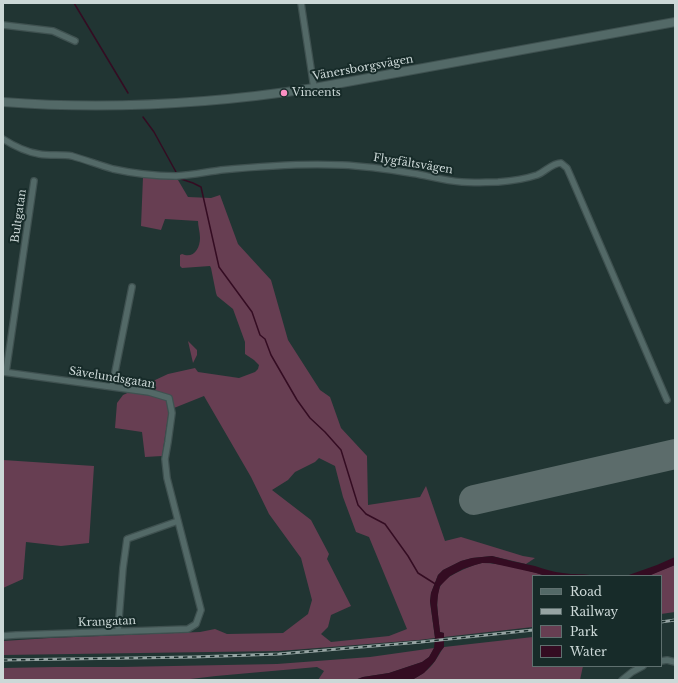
<!DOCTYPE html>
<meta charset="utf-8">
<style>
body{margin:0}
#map{position:relative;width:678px;height:683px;overflow:hidden;background:#213533;font-family:"Libre Baskerville",serif}
canvas{display:block}
.frame{position:absolute;inset:0;border:4px solid #ccd8d7;pointer-events:none}
.legend{position:absolute;left:532px;top:575px;width:130px;height:92px;box-sizing:border-box;background:#172b29;border:1px solid #5f706f;margin:0;padding:5px 7px;list-style:none;font-size:12px;color:#ccd8d7}
.legend li{display:flex;align-items:center;gap:8px;height:20px}
.legend b{width:20px;border:1px solid #5f706f}
</style>
<div id="map">
<canvas width="678" height="683"></canvas>
<div class="frame"></div>
<ul class="legend">
<li><b style="height:5px;background:#536967"></b>Road</li>
<li><b style="height:5px;background:#96a4a3"></b>Railway</li>
<li><b style="height:11px;background:#673e52"></b>Park</li>
<li><b style="height:11px;background:#340c22"></b>Water</li>
</ul>
</div>
<script>
const c = document.querySelector('canvas').getContext('2d');
c.lineJoin = 'round';
function fill(path, color) { c.fillStyle = color; c.fill(path, 'evenodd'); }
function stroke(path, color, width, dash) { c.strokeStyle = color; c.lineWidth = width; c.lineCap = dash ? 'butt' : 'round'; c.setLineDash(dash || []); c.stroke(path); }
function label(font, color, halo, rows, align = 'center') {
  c.font = font + ' "Libre Baskerville",serif'; c.lineWidth = 4; c.setLineDash([]); c.textBaseline = 'middle'; c.strokeStyle = halo; c.fillStyle = color; for (const [text, x, y, turn = 0] of rows) {
    c.save(); c.translate(x, y); c.rotate((+turn || 0) * Math.PI / 180); c.textAlign = isNaN(turn) ? turn : align; if (halo) c.strokeText(text, 0, 0); c.fillText(text, 0, 0); c.restore();
  }
}
fill(new Path2D(`
 M143,177l35,3 10,17 23,1 9,-3 18,49 33,36 17,60 32,50 10,7 11,31 26,28 1,49 52,-8 6,-11 19,55 16,-4 62,19 12,2 -9,6 -34,-8 -20,2 -11,3 -18,9 -5,5 -7,18 -1,9 5,36 -16,2 -140,11 -276,4v-14l47,-3 150,-6 15,-3 12,5 56,-1 25,-19 4,-14 -11,-42 -32,-44 -18,-37 -47,-81 -35,14 -7,46 -17,1 -3,-25 -27,-4 2,-25 6,-8 45,-21 27,-6 3,4 41,6 16,-6 3,-3 1,-4 -5,-5 -9,-6v-12l-12,-33 -16,-13 -1,-3 -5,-25 -1,-2 -28,2 -2,-2v-11l2,-1c11,5 18,-5 18,-16 0,-6 -2,-12 -2,-17l-33,-2 -4,11 -20,-4zM319,458l16,8 8,31 13,35 13,5 38,92 -18,7 -58,6 -10,-8 7,-7 3,-12 20,-9 -24,-47 2,-5 -18,-34 -39,-30 16,-10 7,-8 20,-10z
 M188,341l9,9v5l-4,8z
 M3,460l91,6 -5,77 -28,3 -35,-4 -3,37 -20,9z
 M482,563c19,0 46,7 64,13h-13v51l-89,10v-4l-4,-1c-1,-12 -6,-36 1,-47 3,-5 9,-9 15,-12 8,-4 17,-8 26,-10z
 M675,565v47l-14,2v-38h-14z
 M533,637v29h50l-3,14h-168c9,-5 17,-10 23,-19 3,-4 5,-9 9,-14z
 M434,648l-5,9 -7,5 -33,11 -26,4 -8,3h-37l6,-9 -7,-4 -101,9 -34,4h-179v-12l53,-1h65l156,-3 93,-7z`), '#673e52');
fill(new Path2D(`
 M492,556c14,4 29,7 43,10 9,3 18,6 28,7 11,2 19,0 31,3h-48l-10,-3 -45,-10h-9l-7,2 -12,4 -13,7 -10,10 -2,9 -1,10 3,27 4,1v14l-4,5 -5,9 -11,12 -12,7h-57l8,-3 26,-4 33,-11 7,-5 5,-9 1,-10 -5,-37 1,-8 7,-18 5,-5 18,-9 11,-3z
 M675,557v8l-24,10 -4,1h-21l31,-11z`), '#340c22');
stroke(new Path2D(`
 M74,3l54,90
 M143,117l11,15 22,40
 M181,179l12,4 8,4 18,80 33,45 8,23 5,4 6,16 26,45 13,18 15,14 16,18 17,55 8,9 19,10 23,32 10,17 19,12`), '#340c22', 1.5);
stroke(new Path2D(`
 M474,500l201,-46`), '#5c6c6b', 30);
const minor = new Path2D(`
 M301,3l13,85
 M3,25l50,6 22,10
 M3,139c11,7 23,13 36,15 11,2 23,0 33,2 14,4 27,9 41,13 18,4 45,7 63,7 15,-1 30,-4 45,-6 40,-4 81,-7 121,-5 26,1 50,5 75,9 15,3 30,7 45,8 12,1 24,0 36,0 13,-1 27,-3 39,-7 8,-3 15,-12 24,-12l6,5 4,9 96,223
 M3,372l146,20 20,6 3,15 -4,29 -3,17 2,19 34,132 -5,14 -8,5 -172,6 -13,1
 M6,372l28,-191
 M112,387l20,-100
 M118,631l5,-63 4,-29 51,-18
 M661,661l6,-1 8,2
 M622,680l10,-8 11,-6`);
const secondary = new Path2D(`
 M3,102c104,8 208,2 311,-14l361,-66`);
stroke(minor, '#3f5150', 8);
stroke(secondary, '#3f5150', 10);
stroke(minor, '#536967', 5.5);
stroke(secondary, '#536967', 8);
const rail = new Path2D(`
 M661,622l14,-2
 M3,660l191,-3 85,-3 142,-12 112,-12`);
stroke(rail, '#96a4a3', 3);
stroke(rail, '#172b29', 1.5, [4.5]);
for (const [x, y, r, color] of [
 [284,93,4,"#fb8fc3"]
]) { const dot = new Path2D(); dot.arc(x, y, r, 0, 2 * Math.PI); c.fillStyle = color; c.fill(dot); stroke(dot, '#172b29', 1.5); }
label('11px', '#ccd8d7', '#172b29', [
 ["Vänersborgsvägen",363,68,-10],
 ["Flygfältsvägen",413,164,9],
 ["Bultgatan",19,216,-82],
 ["Sävelundsgatan",112,378,9],
 ["Krangatan",107,622,-2]
]);
label('11px', '#ccd8d7', '#172b29', [
 ["Vincents",292,93]
], 'left');
</script>
